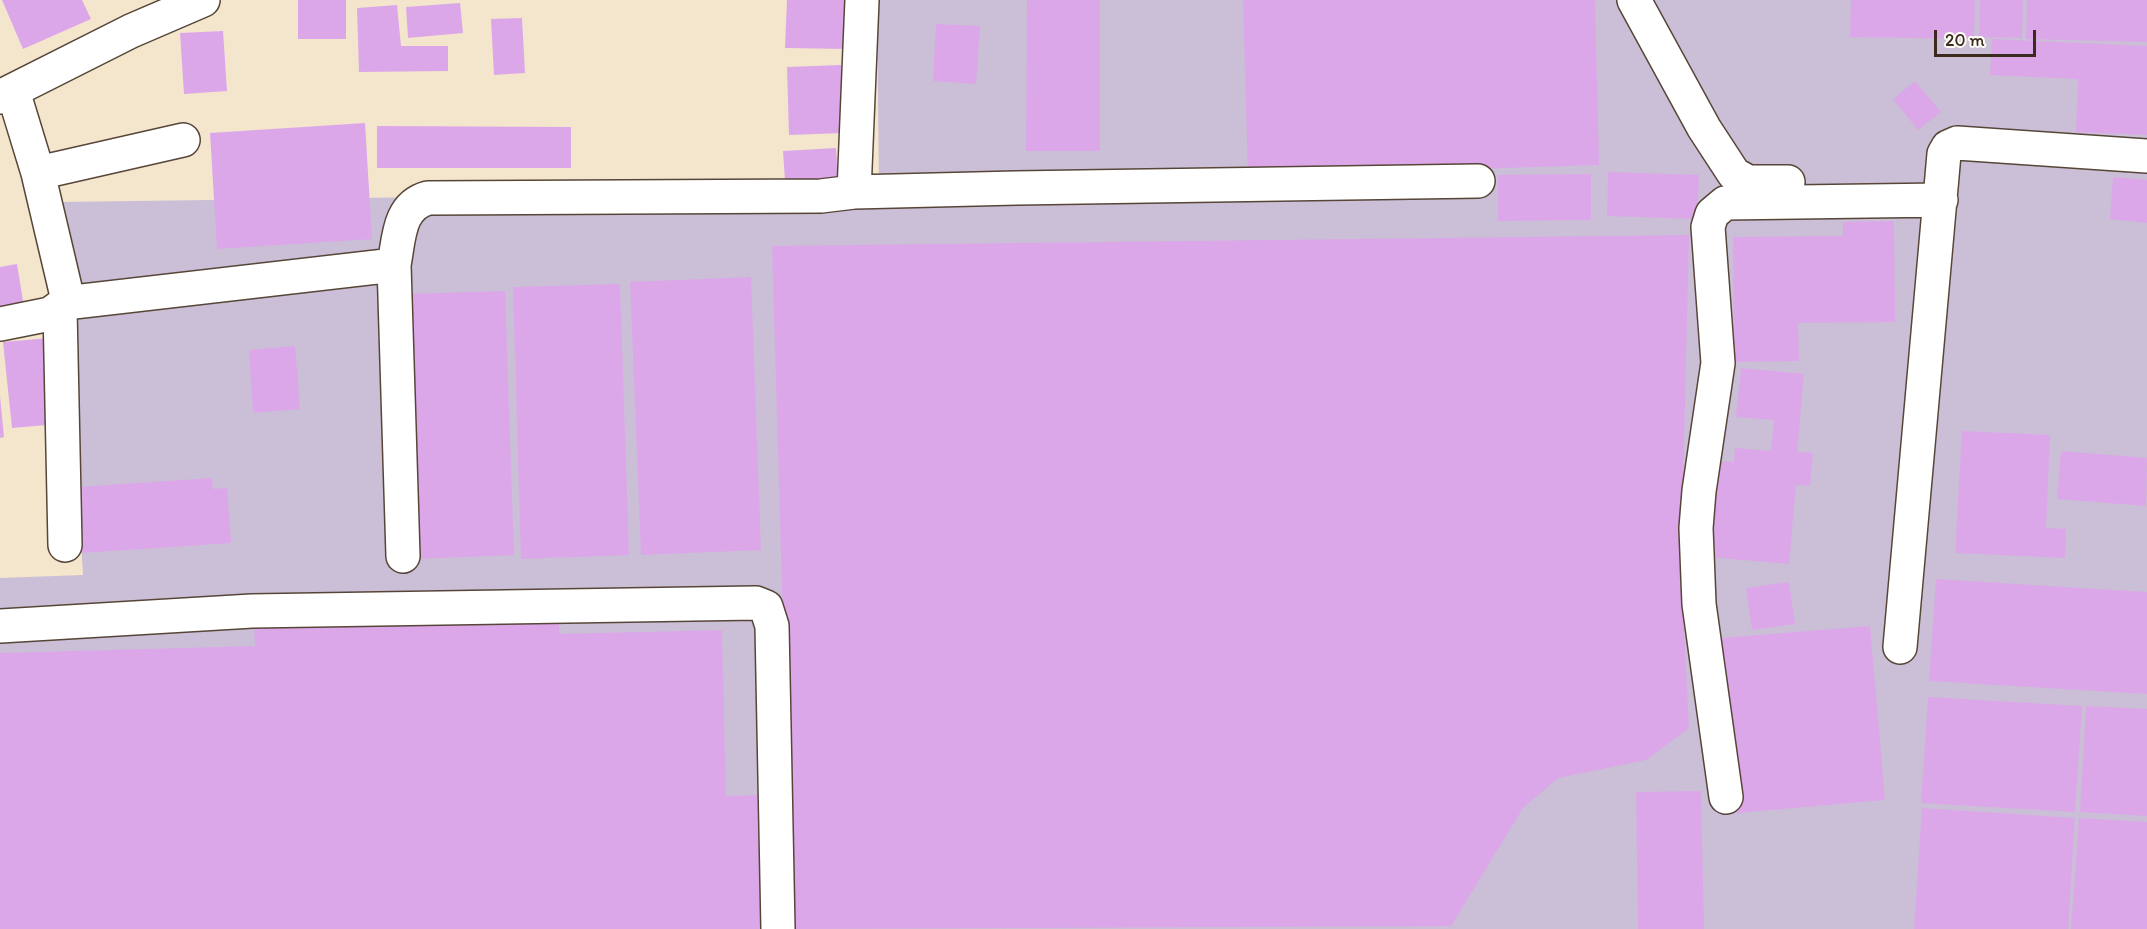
<!DOCTYPE html>
<style>
body{margin:0}
#map{position:relative;width:2147px;height:929px;overflow:hidden;background:#f3e6cd;font-family:Itim,sans-serif}
canvas{display:block}
.scale{position:absolute;left:1934px;top:30px;width:102px;height:27px;box-sizing:border-box;border:3px solid #3b2a1e;border-top:0;padding-left:8px;font-size:18px;line-height:21px;white-space:nowrap;color:#3b2a1e;-webkit-text-stroke:4px #fdfcf7;paint-order:stroke}
</style>
<div id="map">
<canvas width="2147" height="929"></canvas>
<div class="scale">20 m</div>
</div>
<script>
const c = document.querySelector('canvas').getContext('2d');
c.lineJoin = 'round';
function fill(path, color) { c.fillStyle = color; c.fill(path, 'evenodd'); }
function stroke(path, color, width, dash) { c.strokeStyle = color; c.lineWidth = width; c.lineCap = dash ? 'butt' : 'round'; c.setLineDash(dash || []); c.stroke(path); }
fill(new Path2D(`
 M877,0h1270v929h-2147v-351l83,-3 -22,-373 818,-11z`), '#cabfd6');
fill(new Path2D(`
 M2,0h80l9,19 -68,30z
 M298,0h48v39h-48z
 M787,0h61l-1,49 -62,-1z
 M1027,0h73v151h-74z
 M1243,0h352l4,165 -351,11z
 M1851,0h124l-1,39 -124,-2z
 M1980,0h43l-1,38 -43,-1z
 M2027,0h120v42l-121,-3z
 M460,3l3,30 -55,5 -2,-31z
 M397,5l4,41h47v25l-89,1 -2,-64z
 M522,18l3,55 -31,2 -3,-56z
 M936,24l44,2 -4,58 -43,-3z
 M223,31l4,60 -43,3 -4,-61z
 M1992,39l155,7v89l-71,-3 2,-53 -88,-4z
 M841,65l2,68 -54,2 -2,-68z
 M1915,81l26,31 -23,18 -25,-31z
 M365,123l7,116 -155,10 -7,-116z
 M377,126l194,1v41h-194z
 M836,148l2,31 -53,2 -2,-30z
 M1608,172l91,3 -2,44 -90,-3z
 M1591,174v46l-93,1v-46z
 M2113,177l34,3v43l-37,-4z
 M1894,221l1,101 -97,1 1,38 -65,1 -1,-125 110,-1v-14z
 M1689,235l-8,334 8,159 -43,32 -88,18 -35,30 -72,118 -659,3 -20,-683z
 M17,264l7,43 -24,3v-43z
 M751,277l10,273 -120,5 -11,-273z
 M620,284l9,271 -108,4 -8,-272z
 M505,291l9,264 -100,4 -9,-265z
 M49,338l9,86 -46,4 -9,-86z
 M295,346l5,63 -47,4 -4,-63z
 M1741,368l63,6 -7,78 16,1 -3,33 -14,-1 -7,79 -81,-7 7,-96 19,1 1,-14 36,3 3,-31 -38,-3z
 M0,396l4,41 -4,1z
 M1962,431l88,4 -4,93 20,1 -1,29 -110,-5z
 M2061,451l86,7 -1,48 -89,-7z
 M212,478l1,11 14,-1 4,55 -150,10 -4,-66z
 M1936,579l211,13v102l-218,-13z
 M1789,582l6,42 -43,6 -6,-42z
 M559,616v18l163,-4 4,166 36,-1 4,134h-766v-276l255,-7 -1,-22z
 M1870,626l15,174 -149,13 -15,-175z
 M1928,697l154,9 -7,106 -154,-9z
 M2086,706l61,3v107l-67,-4z
 M1701,791l3,138h-66l-2,-137z
 M1922,808l153,10 -7,111h-154z
 M2079,818l68,4v107h-76z`), '#dca7e9');
const minor = new Path2D(`
 M1634,0l70,128 30,46 14,8h40
 M38,173l145,-33
 M854,192l8,-192
 M394,265l9,291
 M65,303l329,-38c5,-26 4,-59 34,-67l393,-2 33,-4 162,-4 462,-7
 M60,309l5,236
 M0,324l50,-10 15,-11 2,-7 -29,-123 -25,-82
 M0,626l252,-15 504,-8 10,4 6,19 6,303
 M1900,647l44,-493 4,-7 9,-4 190,13
 M1726,797l-27,-193 -3,-76 3,-37 19,-128 -10,-136 4,-13 13,-11 216,-3`);
const major = new Path2D(`
 M0,97l131,-66 72,-31`);
stroke(minor, '#574638', 36);
stroke(major, '#574638', 36);
stroke(minor, '#fff', 33);
stroke(major, '#fff', 33);
</script>
